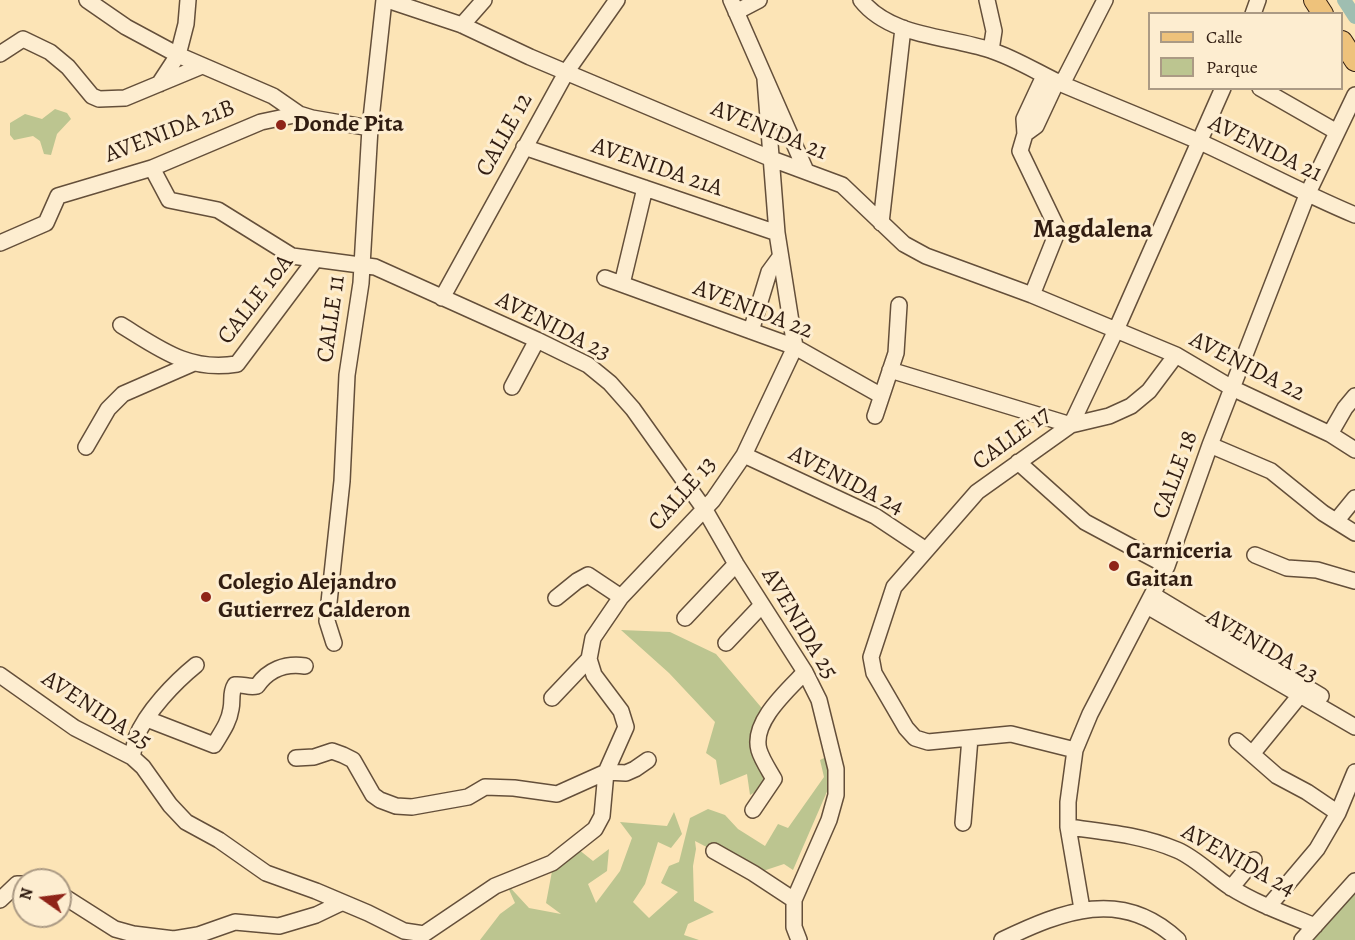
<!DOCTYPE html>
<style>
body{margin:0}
#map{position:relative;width:1355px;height:940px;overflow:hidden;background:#fce4b6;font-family:Alegreya,serif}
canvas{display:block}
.legend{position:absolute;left:1148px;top:12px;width:195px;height:78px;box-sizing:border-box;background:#fdedd0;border:2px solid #ab9a84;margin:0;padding:8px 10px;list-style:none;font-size:18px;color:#311d11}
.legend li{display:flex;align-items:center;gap:12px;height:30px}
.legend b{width:30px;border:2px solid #ab9a84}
.north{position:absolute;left:12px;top:868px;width:60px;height:60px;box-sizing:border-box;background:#fdedd0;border:2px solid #ab9a84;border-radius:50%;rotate:284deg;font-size:16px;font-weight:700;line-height:24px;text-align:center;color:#311d11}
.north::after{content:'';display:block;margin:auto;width:21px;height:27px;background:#8f2418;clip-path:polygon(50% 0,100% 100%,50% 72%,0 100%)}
</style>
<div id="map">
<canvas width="1355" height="940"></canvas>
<ul class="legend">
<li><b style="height:8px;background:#eec27b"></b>Calle</li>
<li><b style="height:16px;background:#bcc590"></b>Parque</li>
</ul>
<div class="north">N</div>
</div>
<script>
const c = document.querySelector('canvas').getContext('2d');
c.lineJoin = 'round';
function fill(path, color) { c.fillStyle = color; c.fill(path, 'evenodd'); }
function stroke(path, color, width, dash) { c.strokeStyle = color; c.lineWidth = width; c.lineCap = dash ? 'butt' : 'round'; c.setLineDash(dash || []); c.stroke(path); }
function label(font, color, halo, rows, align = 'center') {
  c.font = font + ' Alegreya,serif'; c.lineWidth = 6; c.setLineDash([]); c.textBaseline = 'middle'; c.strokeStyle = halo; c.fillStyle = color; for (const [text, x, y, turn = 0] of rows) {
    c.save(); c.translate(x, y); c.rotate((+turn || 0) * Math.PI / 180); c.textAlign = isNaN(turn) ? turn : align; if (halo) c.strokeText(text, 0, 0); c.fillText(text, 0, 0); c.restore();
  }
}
fill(new Path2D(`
 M55,109l12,4 4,6 -14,15 -6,21 -7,-1 -4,-13 -7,-5 -19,4 -4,-5v-12l15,-9 17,5z
 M621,630l49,2 46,22 50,59 -13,30 19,39 -22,13 -3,-21 -27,11 -4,-25 -10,-7 9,-31 -46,-49z
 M826,757l6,23 -39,90 -9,-6 -27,9 -62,-32 1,8 -3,17 1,35 20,11 -26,12 -4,11 15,5h-219l20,-26 15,-11 -9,-20 23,25 32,6 -15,-11 7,-37 25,-17 15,12 16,-12 -2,22 -19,13 8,19 24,-32 12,-33 -12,-16 47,4 7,-14 8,22 -11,14 -13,-6 -13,42 -12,18 16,16 29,-26 -17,-9 8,-17 10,-4 11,-44 18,-9 17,6 13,14 27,17 13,-22 10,4 36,-51 -4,-17z
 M1355,889v51h-44z`), '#bcc590');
stroke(new Path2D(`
 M1344,0l11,17`), '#9fbeb1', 14);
const minor = new Path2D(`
 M87,0l39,27 52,28 95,41 26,18 13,4 58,10
 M387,0l75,25 68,32 242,102 70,26 62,59 22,12 106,39 144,60 56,33 98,46 25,16
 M731,0l75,171
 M861,0c29,37 87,36 129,50 25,8 50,24 74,35 45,19 90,37 134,56 53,24 104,52 157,74
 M987,0l7,31 -3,19
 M736,12l23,-12
 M1253,14l5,-14
 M462,25l22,-25
 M0,54l23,-15 27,13 18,15 24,29 7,3 26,-1 77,-32
 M159,84l19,-29 8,-31 2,-24
 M1062,84l43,-84
 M1260,88l77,44
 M1025,134l11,-8 21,-45
 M524,147l253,86
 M152,168l17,32 49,10 74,46 83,11 162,73 51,25 22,18 23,26 72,101 31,54 69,108 14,28 17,69v26l-7,25 -35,80v27l5,13
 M881,223l22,-195
 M0,243l46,-20 12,-27 94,-28 109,-46 38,-8
 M605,278l190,69 85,48
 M622,284l23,-96
 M1032,295l26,-65 -38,-79 5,-17 -1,-15 20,-43
 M442,298l125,-227 50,-71
 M121,325c39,24 68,47 116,39l78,-104
 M751,331l18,-59 11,-15
 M890,370l181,55 38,-9 22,-10 18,-15 27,-36
 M512,387l25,-47
 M875,416l21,-63 3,-48
 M1330,434l15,-26 10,-12
 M1210,445l61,26 52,42 32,20
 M86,447l22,-38 15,-15 71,-31
 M744,455l131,61 51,34
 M1018,462l67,60 82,44
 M1337,520l18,-22
 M1255,555l32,13 30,2 38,11
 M1153,595l168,101
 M556,598l21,-17 11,-6 33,22
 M1147,606l208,121
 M685,618l51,-54
 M334,643l-7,-22 15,-140 5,-106 14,-92 9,-155 14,-128
 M726,643l36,-38
 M0,675l75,53 57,29 11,10 27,38 16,17 33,18 47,33 50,18 52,22 36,18 20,3 71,-48 57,-23 43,-34 7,-13 4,-44 20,-45 -5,-16 -27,-36 -5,-16 4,-21 28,-41 92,-97 31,-45 51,-108 -18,-114 -12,-154
 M552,698l37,-39
 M147,719l67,26c7,-12 15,-22 17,-36 2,-9 -1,-16 4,-24 8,-1 14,3 22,1 11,-16 28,-23 48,-20
 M1237,741l40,35 30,16 31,21
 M1075,750l-64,-16 -83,8 -13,-4 -9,-10 -32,-55 -3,-16 23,-70 83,-95 94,-67 45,-95 107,-242
 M1252,754l53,-65
 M132,757c2,-6 2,-13 4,-19 10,-26 39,-56 60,-73
 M296,758l18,-1 18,-6 11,4 10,5 20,35 7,5 16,6 16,1 56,-10 17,-10 29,1 43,6 49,-22 20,1 9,-4 13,-9
 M753,810l21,-31c-5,-9 -12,-19 -15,-29 -8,-28 29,-60 46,-78
 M963,823l7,-85
 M1068,827c38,5 74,8 109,23 19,8 36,26 53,37 27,17 56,27 85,39
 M714,851l39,22 41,27
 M1231,888l23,-28
 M60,894l55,35 18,5 41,5 24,-4 37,-13 44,4 37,-11 25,-12
 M0,900l17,-16h7
 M1268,907l49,-58 21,-36 17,-41
 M1082,909l-14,-82v-25l7,-52 15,-36 77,-148 43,-121 97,-250 48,-100
 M1002,940c61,-29 120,-53 176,0
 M1302,940l53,-59`);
const major = new Path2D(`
 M1314,0l9,14
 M1342,41l13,20`);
stroke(minor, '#644f3a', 18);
stroke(major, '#311d11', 22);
stroke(minor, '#fdedd0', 15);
stroke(major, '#eec27b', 20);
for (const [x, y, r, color] of [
 [281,125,6,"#8f2418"],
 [1114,566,6,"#8f2418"],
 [206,597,6,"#8f2418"]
]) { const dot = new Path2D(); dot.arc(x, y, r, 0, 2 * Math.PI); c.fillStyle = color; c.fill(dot); stroke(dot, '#fdedd0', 2); }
label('bold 24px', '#311d11', '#fdedd0', [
 ["Donde Pita",293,125],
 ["Carniceria",1126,552],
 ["Gaitan",1126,580],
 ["Colegio Alejandro",218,583],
 ["Gutierrez Calderon",218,611]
], 'left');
label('24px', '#311d11', '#fdedd0', [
 ["AVENIDA 21",769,131,22],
 ["AVENIDA 21B",170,132,-21],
 ["CALLE 12",505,135,-61],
 ["AVENIDA 21",1265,149,26],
 ["AVENIDA 21A",657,168,19],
 ["CALLE 10A",256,300,-52],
 ["AVENIDA 22",753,310,21],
 ["CALLE 11",332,319,-82],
 ["AVENIDA 23",553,327,27],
 ["AVENIDA 22",1247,367,27],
 ["CALLE 17",1012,439,-36],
 ["CALLE 18",1176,475,-70],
 ["AVENIDA 24",846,481,27],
 ["CALLE 13",683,494,-49],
 ["AVENIDA 25",799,624,59],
 ["AVENIDA 23",1262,647,30],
 ["AVENIDA 25",96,711,33],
 ["AVENIDA 24",1238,861,29]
]);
label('bold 26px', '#311d11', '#fdedd0', [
 ["Magdalena",1093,231]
]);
</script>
